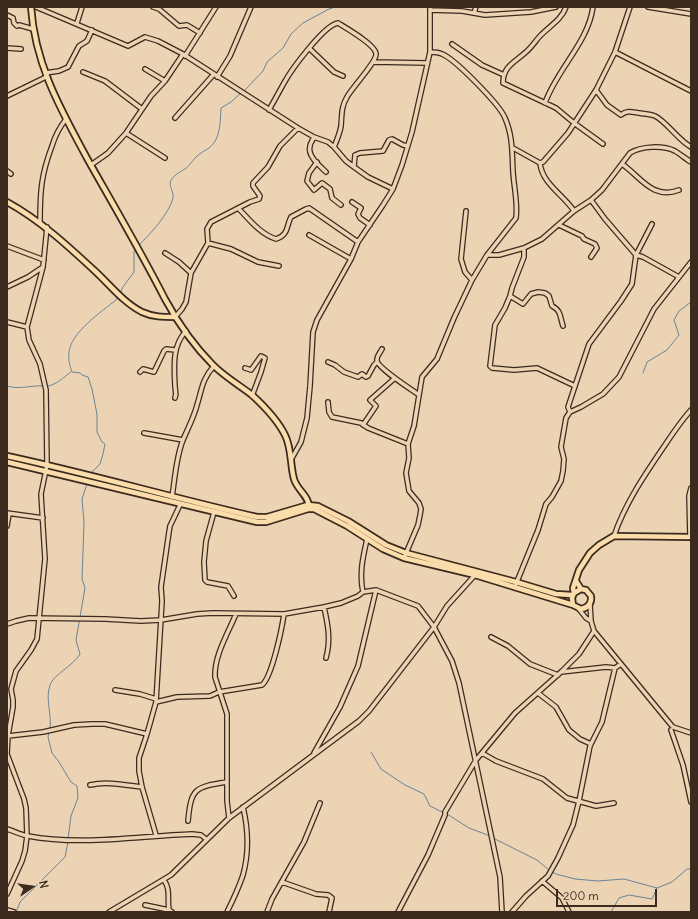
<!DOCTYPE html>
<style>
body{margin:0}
#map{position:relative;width:698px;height:919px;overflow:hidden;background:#ebd3b3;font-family:Delius,sans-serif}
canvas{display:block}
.frame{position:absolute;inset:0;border:8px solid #3b2a1e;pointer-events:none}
.north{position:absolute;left:12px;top:867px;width:40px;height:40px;-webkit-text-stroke:3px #ebd3b3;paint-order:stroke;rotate:77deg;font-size:11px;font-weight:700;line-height:16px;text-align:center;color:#3b2a1e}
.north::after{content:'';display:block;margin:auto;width:14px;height:18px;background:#3b2a1e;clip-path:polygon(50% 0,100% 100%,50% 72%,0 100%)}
.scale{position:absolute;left:556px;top:889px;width:101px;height:18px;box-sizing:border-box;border:2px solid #3b2a1e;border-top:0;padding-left:5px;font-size:12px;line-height:14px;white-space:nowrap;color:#3b2a1e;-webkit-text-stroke:3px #ebd3b3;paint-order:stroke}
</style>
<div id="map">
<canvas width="698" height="919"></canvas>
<div class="frame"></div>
<div class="north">N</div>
<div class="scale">200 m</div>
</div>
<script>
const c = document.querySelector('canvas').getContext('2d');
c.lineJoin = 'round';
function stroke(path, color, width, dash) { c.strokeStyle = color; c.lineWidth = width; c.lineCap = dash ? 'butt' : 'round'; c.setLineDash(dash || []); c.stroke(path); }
stroke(new Path2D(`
 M244,91l19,-20 4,-9 16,-14 8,-14 12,-11 26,-14 6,-2
 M139,245c12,-12 30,-31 34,-47 1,-7 -5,-12 -2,-18 3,-5 8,-7 12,-10 5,-2 9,-9 13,-13 4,-4 9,-6 13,-9 12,-9 11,-26 12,-40l10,-6 10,-9
 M120,293l3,-6 11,-15v-21l2,-2
 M643,373l4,-11 20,-12 12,-15 -5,-15 5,-9 12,-9
 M7,386c12,4 24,-1 37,0
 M47,386c8,0 17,-9 24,-14
 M91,473l9,-9 3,-10 2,-10 -3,-2 -5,-10v-18l-5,-25 -4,-12 -6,-2 -2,-2 -8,-1c-2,-6 -4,-12 -3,-19 1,-20 32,-41 47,-53l2,-3
 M50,728c2,-14 -5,-29 0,-43 3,-10 24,-20 30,-31l-4,-14 9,-52 -3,-9 2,-57 -2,-23 5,-15
 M49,731l-1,6 4,16 7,9 12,20 6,4 1,12 -7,18 -3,23
 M371,752l10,17 24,16 19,9 6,12 14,7
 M447,814l22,14 21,8
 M493,838l44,22 12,10
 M552,872l4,2 19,5 23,2 26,-2 33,9
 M17,910l3,-8 45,-45 3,-15
 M611,912l8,-14 10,-3 23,4 5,-11 15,-6 15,-13h4`), '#6a8497', 1);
const minor = new Path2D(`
 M36,7l92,39 17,-9 13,4 25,13 115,74 16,9 14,5 6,5 12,14 8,6 14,10 25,12
 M153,7l6,2 20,17 8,-1 13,8
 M566,7c-4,12 -16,19 -25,28 -5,5 -9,12 -15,17 -11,10 -23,14 -23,31l53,25 18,15 29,21
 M648,7l43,7
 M430,10l32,1 23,4 46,-3 25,-5
 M474,13l2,-6
 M7,15l6,3 1,5 3,3 2,-1 14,4
 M77,23l5,-16
 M452,44l30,21 22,10
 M7,48l14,1
 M309,48l25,24 9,4
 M615,52l76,39
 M185,56l31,-49
 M373,62l54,1
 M145,69l20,12
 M83,72l22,9 37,28
 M45,73l14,-2 9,-4 11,-21 8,-5 5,-11
 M217,77l13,-21 21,-49
 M596,90l11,15 14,10c6,-5 11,-3 18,-2 5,1 11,1 16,3 11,5 23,24 36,31
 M7,96l39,-19
 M545,103c12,-34 43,-60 48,-96
 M269,110c5,-9 10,-18 15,-27 7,-13 40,-58 54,-60 8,5 38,22 38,31 1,7 -24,34 -29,43 -6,10 -5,18 -6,29 -1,7 -4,14 -7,21
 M175,118l39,-44
 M126,133l39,25
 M314,137c-1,3 -4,6 -4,9 -3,10 10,20 16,26
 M513,148l27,15 3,-1 25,-29 28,-43 19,-38 15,-45
 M317,162l-8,11 -2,8 7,9 8,-7 8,6 2,9 9,7
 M540,163c2,21 24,32 34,48
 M622,164c19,13 30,36 57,26
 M91,165l17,-12 18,-20 25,-37 14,-15 18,-27
 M354,167l1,-12 5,-2 23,-2 6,-11 3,-1 11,6 5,1
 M7,171l4,3
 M591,200l14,19 31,36 7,2 36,20
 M352,202l9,6 -3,6 2,4 10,7
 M238,208c11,11 22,26 38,31 13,-4 10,-13 15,-22l15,-8 3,-1 49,34
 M466,211l-5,48 4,13 7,8
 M40,222c0,-30 1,-47 12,-76 3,-10 7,-18 14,-27
 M559,225l23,11 2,3 11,5 2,4 -6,9
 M309,235l42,24
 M208,243l23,6 27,13 21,4
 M7,246l37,14
 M524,248v9l-12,31 -2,8 -5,12 -10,17 -5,41 2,2 22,2 23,-2 38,18
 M165,253l14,9 12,11
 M487,255h12l25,-7 18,-9 32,-28 17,-11 11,-10 28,-37c11,-7 33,-8 45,-2 5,3 11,8 16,11
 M7,287l21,-10 15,-10
 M510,296l13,8 8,-10 7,-2 7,1 4,3 3,10c9,4 8,11 11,20
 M175,317l7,-8 4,-7 5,-29 17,-30 -1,-14 4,-7 39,-20 9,-3 1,-3 -7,-10v-3l15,-16 12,-21 18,-18
 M7,322l20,5
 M382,349c-2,4 -6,8 -5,12 2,8 34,28 42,34
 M328,362l7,3 9,7 14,5 4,-3 4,3 2,-1 6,-11 3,-3
 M245,368l6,2 10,-14 4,2 -4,14 -9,24
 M140,372l3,-3 11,3 10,-21 2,-2 9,1
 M175,398c2,-5 0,-7 0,-12 -1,-20 -3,-40 11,-55
 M328,402l1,10 3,5 29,6 7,5 40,16
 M570,412l-2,-5 21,-63 32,-43 11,-17 4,-29 16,-31
 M363,425l13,-19 -6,-6 25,-22
 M144,433l39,7
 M292,458l9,-16 6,-24 3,-32 3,-54 4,-12 34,-61 7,-17 25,-37 10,-16 9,-24 10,-33 18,-80v-45
 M172,497c3,-19 4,-40 11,-57 5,-12 11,-23 14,-35 5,-16 5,-26 17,-39
 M214,512l-8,29 -2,21 1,18 2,2 21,4 6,10
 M7,513l36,5
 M7,526l2,-12
 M614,536c11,-33 32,-63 51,-91 8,-12 16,-24 26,-35
 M690,537l-1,-41 2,-8
 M404,558l14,-33 2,-10 1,-6 -2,-6 -10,-12 -3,-18 3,-15 -1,-14 6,-18 8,-49 15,-18 17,-41 18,-38 15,-25 29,-37c2,-15 -2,-30 -3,-46 -1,-18 0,-36 -8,-54 -5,-13 -50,-59 -63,-64 -4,-2 -9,-2 -12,-2
 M516,584l22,-54 8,-26 6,-7 9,-16 2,-10 1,-12 -3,-12 5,-29 4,-6 11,-5 22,-13 16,-17 35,-68 37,-47
 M363,592c-4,-19 0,-35 4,-53
 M590,604l1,17 3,10 78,95
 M324,607c4,18 7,33 2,51
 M578,608l8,10 5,3
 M7,624l9,-3 13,-3 76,1 36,2 20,-1 36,-6 16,-1 71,1 40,-7 17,-4 17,-7 5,-4 13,-2 42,16 16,21 18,34 7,22 41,194 2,35
 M491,637l17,9 22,18 28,11
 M561,672l45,-5 9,1 6,-4
 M115,690l25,4 16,5
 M538,693l18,14 13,23 11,9 11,5
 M156,702l21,-5 33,-1 9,-4 43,-7c10,-8 20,-57 22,-71
 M673,727l18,6
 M671,730l12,35 8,37
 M8,736l35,-4 31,-7 18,-1h13l42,10
 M314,753l26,-46 18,-41 18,-76
 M482,753l14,8 47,18 24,19 29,8 18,-3
 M90,785c17,-4 35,0 52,2
 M229,818l-2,-17v-87l-12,-37c-1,-21 13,-44 21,-63
 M188,821c3,-33 7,-34 39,-39
 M7,829c7,2 14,6 21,7 53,10 110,0 164,-2l9,1 5,4
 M156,835l-14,-48 -3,-16v-13l8,-24 9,-32 6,-101 -1,-14 8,-55 1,-6 10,-21
 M164,880c7,10 3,19 5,30l3,2
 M542,881l20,17 7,14
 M282,882l34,12 12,1 4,3 -3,14
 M7,894l15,-33 3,-10 2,-15 -1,-28 -2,-9 -17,-45 1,-18 5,-29v-7l-2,-11 5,-18 15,-21 6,-11 8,-80 -4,-65 6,-29 -1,-75 -6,-26 -11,-24 -2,-13 16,-60 4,-40
 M145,905l24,5
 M7,910l7,2
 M109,912l62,-37 58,-57 130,-97 10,-10 65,-84 13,-21 28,-31
 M227,912c6,-12 12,-25 16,-37 6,-22 5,-47 0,-68
 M267,912l5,-13 32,-57 16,-39
 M398,912l30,-57 17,-40v-3l31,-52 39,-47 46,-41 18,-18 15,-23
 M512,912l14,-16 22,-20 10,-18 15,-33 6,-24 11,-55 12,-24 13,-54`);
const major = new Path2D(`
 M31,7c4,58 30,103 57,153 26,46 53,92 77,139 13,24 29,47 48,66 12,12 26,20 39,30 12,11 26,26 33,40 7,14 5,30 9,44 3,11 16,18 15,29
 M7,202c33,18 61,44 89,70 14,13 28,31 46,40 11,5 21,5 33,5
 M7,456c84,18 166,42 250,61h10l41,-12 10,1 30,15 38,24 20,8 110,29 40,12 16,1
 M7,462l250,60h9l42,-13h6l33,17 36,23 21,9 71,17 98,30
 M576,581l5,8 5,1 5,6c1,7 -3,12 -10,13l-8,-4 -1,-7 2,-5 7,-4
 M574,593l-1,-5 6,-18 11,-17 9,-8 15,-9 77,1`);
stroke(minor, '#3b2a1e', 6);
stroke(major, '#3b2a1e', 8);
stroke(minor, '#ebd3b3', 3.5);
stroke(major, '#fbddab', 4.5);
</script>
